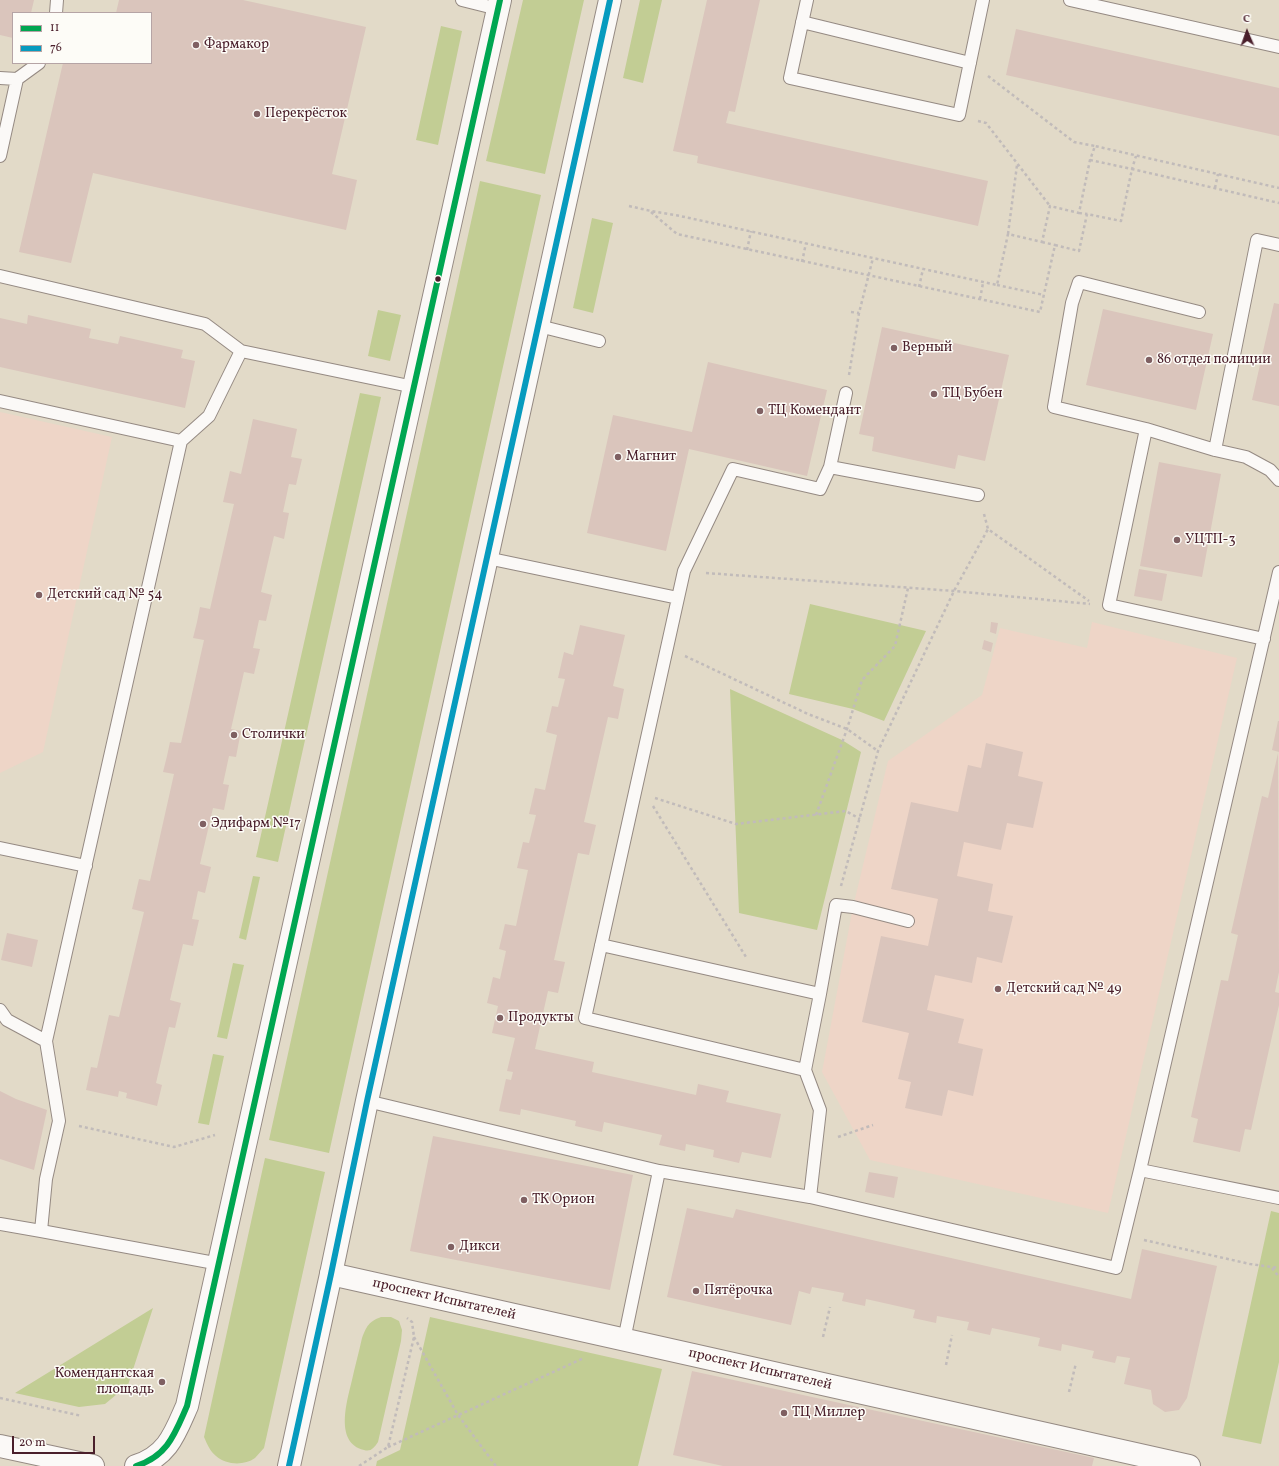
<!DOCTYPE html>
<meta charset="utf-8">
<style>
body{margin:0}
#map{position:relative;width:1279px;height:1466px;overflow:hidden;background:#e2dac8;font-family:Vollkorn,serif}
canvas{display:block}
.legend{position:absolute;left:12px;top:12px;width:140px;height:52px;box-sizing:border-box;background:#fdfcf7;border:1px solid #b5a4a5;margin:0;padding:5px 7px;list-style:none;font-size:12px;color:#4a1f2b}
.legend li{display:flex;align-items:center;gap:8px;height:20px}
.legend b{width:20px;border:1px solid #b5a4a5}
.north{position:absolute;left:1227px;top:12px;width:40px;height:40px;-webkit-text-stroke:3px #fdfcf7;paint-order:stroke;rotate:358deg;font-size:11px;font-weight:700;line-height:16px;text-align:center;color:#4a1f2b}
.north::after{content:'';display:block;margin:auto;width:14px;height:18px;background:#4a1f2b;clip-path:polygon(50% 0,100% 100%,50% 72%,0 100%)}
.scale{position:absolute;left:12px;top:1436px;width:83px;height:18px;box-sizing:border-box;border:2px solid #4a1f2b;border-top:0;padding-left:5px;font-size:12px;line-height:14px;white-space:nowrap;color:#4a1f2b;-webkit-text-stroke:3px #fdfcf7;paint-order:stroke}
</style>
<div id="map">
<canvas width="1279" height="1466"></canvas>
<ul class="legend">
<li><b style="height:5px;background:#00a651"></b>11</li>
<li><b style="height:5px;background:#079bbe"></b>76</li>
</ul>
<div class="north">С</div>
<div class="scale">20 m</div>
</div>
<script>
const c = document.querySelector('canvas').getContext('2d');
c.lineJoin = 'round';
function fill(path, color) { c.fillStyle = color; c.fill(path, 'evenodd'); }
function stroke(path, color, width, dash) { c.strokeStyle = color; c.lineWidth = width; c.lineCap = dash ? 'butt' : 'round'; c.setLineDash(dash || []); c.stroke(path); }
function label(font, color, halo, rows, align = 'center') {
  c.font = font + ' Vollkorn,serif'; c.lineWidth = 3; c.setLineDash([]); c.textBaseline = 'middle'; c.strokeStyle = halo; c.fillStyle = color; for (const [text, x, y, turn = 0] of rows) {
    c.save(); c.translate(x, y); c.rotate((+turn || 0) * Math.PI / 180); c.textAlign = isNaN(turn) ? turn : align; if (halo) c.strokeText(text, 0, 0); c.fillText(text, 0, 0); c.restore();
  }
}
fill(new Path2D(`
 M0,412l112,25 -69,315 -43,21z
 M1092,622l145,36 -129,555 -238,-53 -48,-88 31,-165 35,-146 94,-66 18,-67 87,20z`), '#eed5c7');
fill(new Path2D(`
 M523,0h61l-39,174 -59,-13z
 M640,0h22l-19,83 -20,-5z
 M441,26l21,5 -24,114 -22,-5z
 M480,181l61,14 -212,958 -60,-13z
 M592,218l21,5 -20,90 -20,-5z
 M378,310l23,5 -11,46 -22,-5z
 M360,393l21,4 -103,465 -22,-5z
 M810,604l116,27 -42,90 -31,-12 -64,-15z
 M730,689l112,51 19,12 -44,178 -78,-17z
 M253,876l7,1 -14,63 -7,-2z
 M233,963l11,2 -17,74 -10,-2z
 M213,1054l11,2 -15,69 -11,-2z
 M265,1158l60,14 -61,276c-3,3 -6,7 -9,10 -11,8 -29,7 -39,-2 -6,-5 -9,-12 -12,-19z
 M1271,1211l8,2v149l-18,82 -39,-8z
 M153,1308l-25,77 -23,19 -26,3 -64,-14z
 M381,1317h10l8,4 3,9 -1,11 -23,101c-4,6 -7,10 -14,8 -30,-7 -17,-49 -12,-70 3,-14 7,-28 10,-42 5,-12 6,-16 19,-21z
 M430,1317l232,52 -24,97h-262l1,-5 23,-11z`), '#c2cd94');
fill(new Path2D(`
 M0,0h34l-3,13h-18v25l-13,-3z
 M119,0h124l123,27 -34,147 25,6 -11,50 -253,-57 -22,90 -52,-11 44,-189h88v-50h-35z
 M707,0h53l-25,112 -6,-1 -3,12 262,58 -10,45 -281,-63 1,-7 -25,-5z
 M1016,29l263,59v48l-273,-61z
 M1274,303l5,1v102l-27,-6z
 M1103,309l110,25 -17,76 -110,-25z
 M28,315l63,14 -2,9 29,6 2,-8 63,14 -2,8 14,3 -10,47 -185,-41v-49l27,6z
 M882,327l127,28 -24,106 -27,-6 -3,14 -83,-18 2,-14 -15,-3z
 M708,362l119,28 -20,86 -118,-27 -23,102 -79,-18 26,-118 79,17z
 M253,419l44,10 -6,28 11,2 -6,26 -7,-1 -6,28 6,1 -5,26 -10,-3 -13,56 11,3 -6,26 -7,-1 -6,28 7,1 -6,25 -10,-2 -13,57 10,2 -5,26 -7,-1 -6,28 6,1 -5,25 -11,-2 -13,56 11,3 -6,26 -7,-2 -6,28 7,1 -6,26 -10,-2 -13,56 11,3 -6,25 -6,-1 -13,56 6,2 -5,21 -31,-8 1,-5 -8,-2 -1,6 -32,-7 5,-23 6,1 12,-53 10,2 25,-105 -12,-3 7,-30 11,2 24,-107 -11,-2 4,-16 3,-14 11,1 23,-103 -11,-2 4,-16 3,-15 10,2 24,-105 -11,-2 7,-31 11,3z
 M1159,462l62,12 -19,103 -62,-11z
 M1139,569l28,5 -5,27 -28,-5z
 M991,622l7,1 -2,11 -6,-2z
 M580,625l45,10 -12,51 11,3 -6,30 -10,-2 -24,105 12,3 -7,30 -11,-2 -24,107 11,2 -7,31 -10,-2 -13,58 59,13 -2,10 104,23 2,-11 31,7 -3,11 55,12 -10,44 -29,-6 -3,11 -26,-6 1,-7 -28,-6 -1,7 -26,-6 3,-10 -58,-13 -2,10 -27,-6 1,-5 -55,-12 -1,6 -21,-4 7,-32 5,1 2,-8 -6,-1 8,-33 -23,-5 6,-27 -11,-3 6,-26 7,2 6,-28 -7,-2 6,-25 11,2 12,-56 -11,-2 6,-26 6,1 7,-28 -7,-1 6,-26 10,2 12,-55 -11,-3 6,-26 6,1 7,-28 -7,-1 6,-26 9,3z
 M984,640l9,3 -2,9 -9,-3z
 M1278,721h1v31l-7,-2z
 M986,743l37,9 -5,24 25,6 -10,46 -26,-5 -6,27 -37,-8 -7,34 36,8 -5,27 25,5 -11,47 -25,-6 -5,26 -37,-8 -8,35 37,9 -6,24 25,6 -10,47 -25,-6 -6,26 -37,-8 6,-26 -13,-3 11,-46 -47,-11 19,-86 47,10 10,-47 -47,-10 20,-87 47,10 10,-47 13,3z
 M1278,753l1,219 -4,20 4,1v12l-28,125 -6,-1 -5,23 -47,-10 5,-23 -7,-2 30,-137 7,1 10,-46 -7,-2 31,-137 6,2z
 M7,933l31,7 -6,27 -31,-7z
 M0,1091l16,8 31,11 -13,60 -34,-11z
 M433,1136l200,39 -23,115 -200,-39z
 M869,1172l29,5 -4,21 -29,-6z
 M687,1208l46,10 3,-9 395,90 11,-50 75,17 -30,132 -8,12 -14,2 -12,-8 -2,-14 -27,-6 6,-26 -13,-2 -2,7 -23,-5 2,-7 -32,-7 -1,7 -23,-5 2,-8 -48,-10 -2,7 -23,-5 2,-8 -32,-6 -1,7 -23,-5 2,-8 -49,-11 -1,7 -23,-5 2,-8 -32,-6 -2,7 -11,-3 -8,34 -124,-28z
 M692,1371l402,87 -2,8h-369l-50,-11z`), '#dac5bc');
const service = new Path2D(`
 M462,0l36,9
 M807,0l-17,78 169,37 24,-115
 M1070,0l209,47
 M56,13l1,-13
 M802,22l168,41
 M0,78l17,1 22,-16
 M0,156l17,-77
 M0,276l205,48 36,27 173,36
 M1199,312l-120,-30 -7,21 -18,104 92,22 69,21 31,7 24,13 9,10
 M539,326l60,15
 M0,401l181,40
 M1146,429l-37,176 155,34
 M1215,450l42,-210 22,5
 M830,467l148,28
 M487,558l191,40 -93,420 220,52 15,40 -10,87
 M678,598l6,-27 49,-102 87,20 10,-22 16,-74
 M0,848l86,18
 M601,945l219,49 -15,76
 M820,994l16,-89 17,2 55,14
 M0,1010l7,10 39,21
 M367,1101l292,70 151,26 306,71 24,-98 139,-598
 M1140,1170l139,28
 M0,1224l41,7
 M220,1264l-179,-33 5,-52 13,-58 -13,-80 135,-600 28,-25 32,-65
 M624,1340l35,-169`);
const minor = new Path2D(`
 M331,1274l858,192`);
const tertiary = new Path2D(`
 M136,1466c32,-10 39,-33 51,-60l313,-1406
 M289,1466l42,-192 36,-173 243,-1101`);
const secondary = new Path2D(`
 M0,1446l93,20`);
stroke(service, '#958a83', 14);
stroke(minor, '#958a83', 24);
stroke(tertiary, '#958a83', 24);
stroke(secondary, '#958a83', 24);
stroke(new Path2D(`
 M988,76l86,66 21,4
 M978,121l8,2 64,83
 M1090,160l42,9 4,-13
 M1215,188l3,-14
 M629,206l22,5 29,5 317,69 11,-51 34,8 8,-36 29,7 11,-53 5,-14 184,42
 M651,212l26,22 363,78 15,-67 24,6 8,-37 34,7 11,-52 147,34
 M1079,213l8,1
 M1008,234l9,-69
 M1042,242l13,3
 M747,250l4,-19
 M802,262l4,-19
 M997,285l47,10
 M919,287l4,-18
 M980,299l3,-16
 M851,312l8,1
 M849,375l10,-62 14,-55
 M984,514l4,15 101,72
 M706,573l248,18 136,13
 M685,656l123,58 39,15 31,22
 M655,798l81,26 110,-13 14,8
 M653,806l93,151
 M816,815l31,-86 15,-49 33,-34 13,-58
 M841,886l37,-135 76,-160 34,-62
 M79,1126l95,21 41,-12
 M838,1137l35,-12
 M1144,1240l106,24 29,4
 M1272,1268l7,9
 M414,1337l44,78 38,51
 M823,1337l7,-30
 M946,1365l6,-30
 M1069,1392l7,-29
 M0,1398l82,18
 M388,1447l196,-89
 M359,1466l29,-19 26,-110 -2,-15 -5,-4`), '#c1bbba', 2.5, [3, 3]);
stroke(service, '#fbf9f7', 12);
stroke(minor, '#fbf9f7', 22);
stroke(tertiary, '#fbf9f7', 22);
stroke(secondary, '#fbf9f7', 22);
stroke(new Path2D(`
 M136,1466c32,-10 39,-33 51,-60l313,-1406`), '#00a651', 6);
stroke(new Path2D(`
 M289,1466l42,-192 36,-173 243,-1101`), '#079bbe', 6);
for (const [x, y, r, color] of [
 [196,45,4,"#7f6062"],
 [257,114,4,"#7f6062"],
 [438,279,3.5,"#4a1f2b"],
 [894,348,4,"#7f6062"],
 [1149,360,4,"#7f6062"],
 [934,394,4,"#7f6062"],
 [760,411,4,"#7f6062"],
 [618,457,4,"#7f6062"],
 [1177,540,4,"#7f6062"],
 [39,595,4,"#7f6062"],
 [234,735,4,"#7f6062"],
 [203,824,4,"#7f6062"],
 [998,989,4,"#7f6062"],
 [500,1018,4,"#7f6062"],
 [524,1200,4,"#7f6062"],
 [451,1247,4,"#7f6062"],
 [696,1291,4,"#7f6062"],
 [162,1382,4,"#7f6062"],
 [784,1413,4,"#7f6062"]
]) { const dot = new Path2D(); dot.arc(x, y, r, 0, 2 * Math.PI); c.fillStyle = color; c.fill(dot); stroke(dot, '#fdfcf7', 1.5); }
label('14px', '#4a1f2b', '#fdfcf7', [
 ["Фармакор",204,45],
 ["Перекрёсток",265,114],
 ["Верный",902,348],
 ["86 отдел полиции",1157,360],
 ["ТЦ Бубен",942,394],
 ["ТЦ Комендант",768,411],
 ["Магнит",626,457],
 ["УЦТП-3",1185,540],
 ["Детский сад № 54",47,595],
 ["Столички",242,735],
 ["Эдифарм №17",211,824],
 ["Детский сад № 49",1006,989],
 ["Продукты",508,1018],
 ["ТК Орион",532,1200],
 ["Дикси",459,1247],
 ["Пятёрочка",704,1291],
 ["Комендантская",154,1374,"right"],
 ["площадь",154,1390,"right"],
 ["ТЦ Миллер",792,1413]
], 'left');
label('14px', '#4a1f2b', '#fdfcf7', [
 ["проспект Испытателей",444,1300,13],
 ["проспект Испытателей",760,1370,13]
]);
</script>
